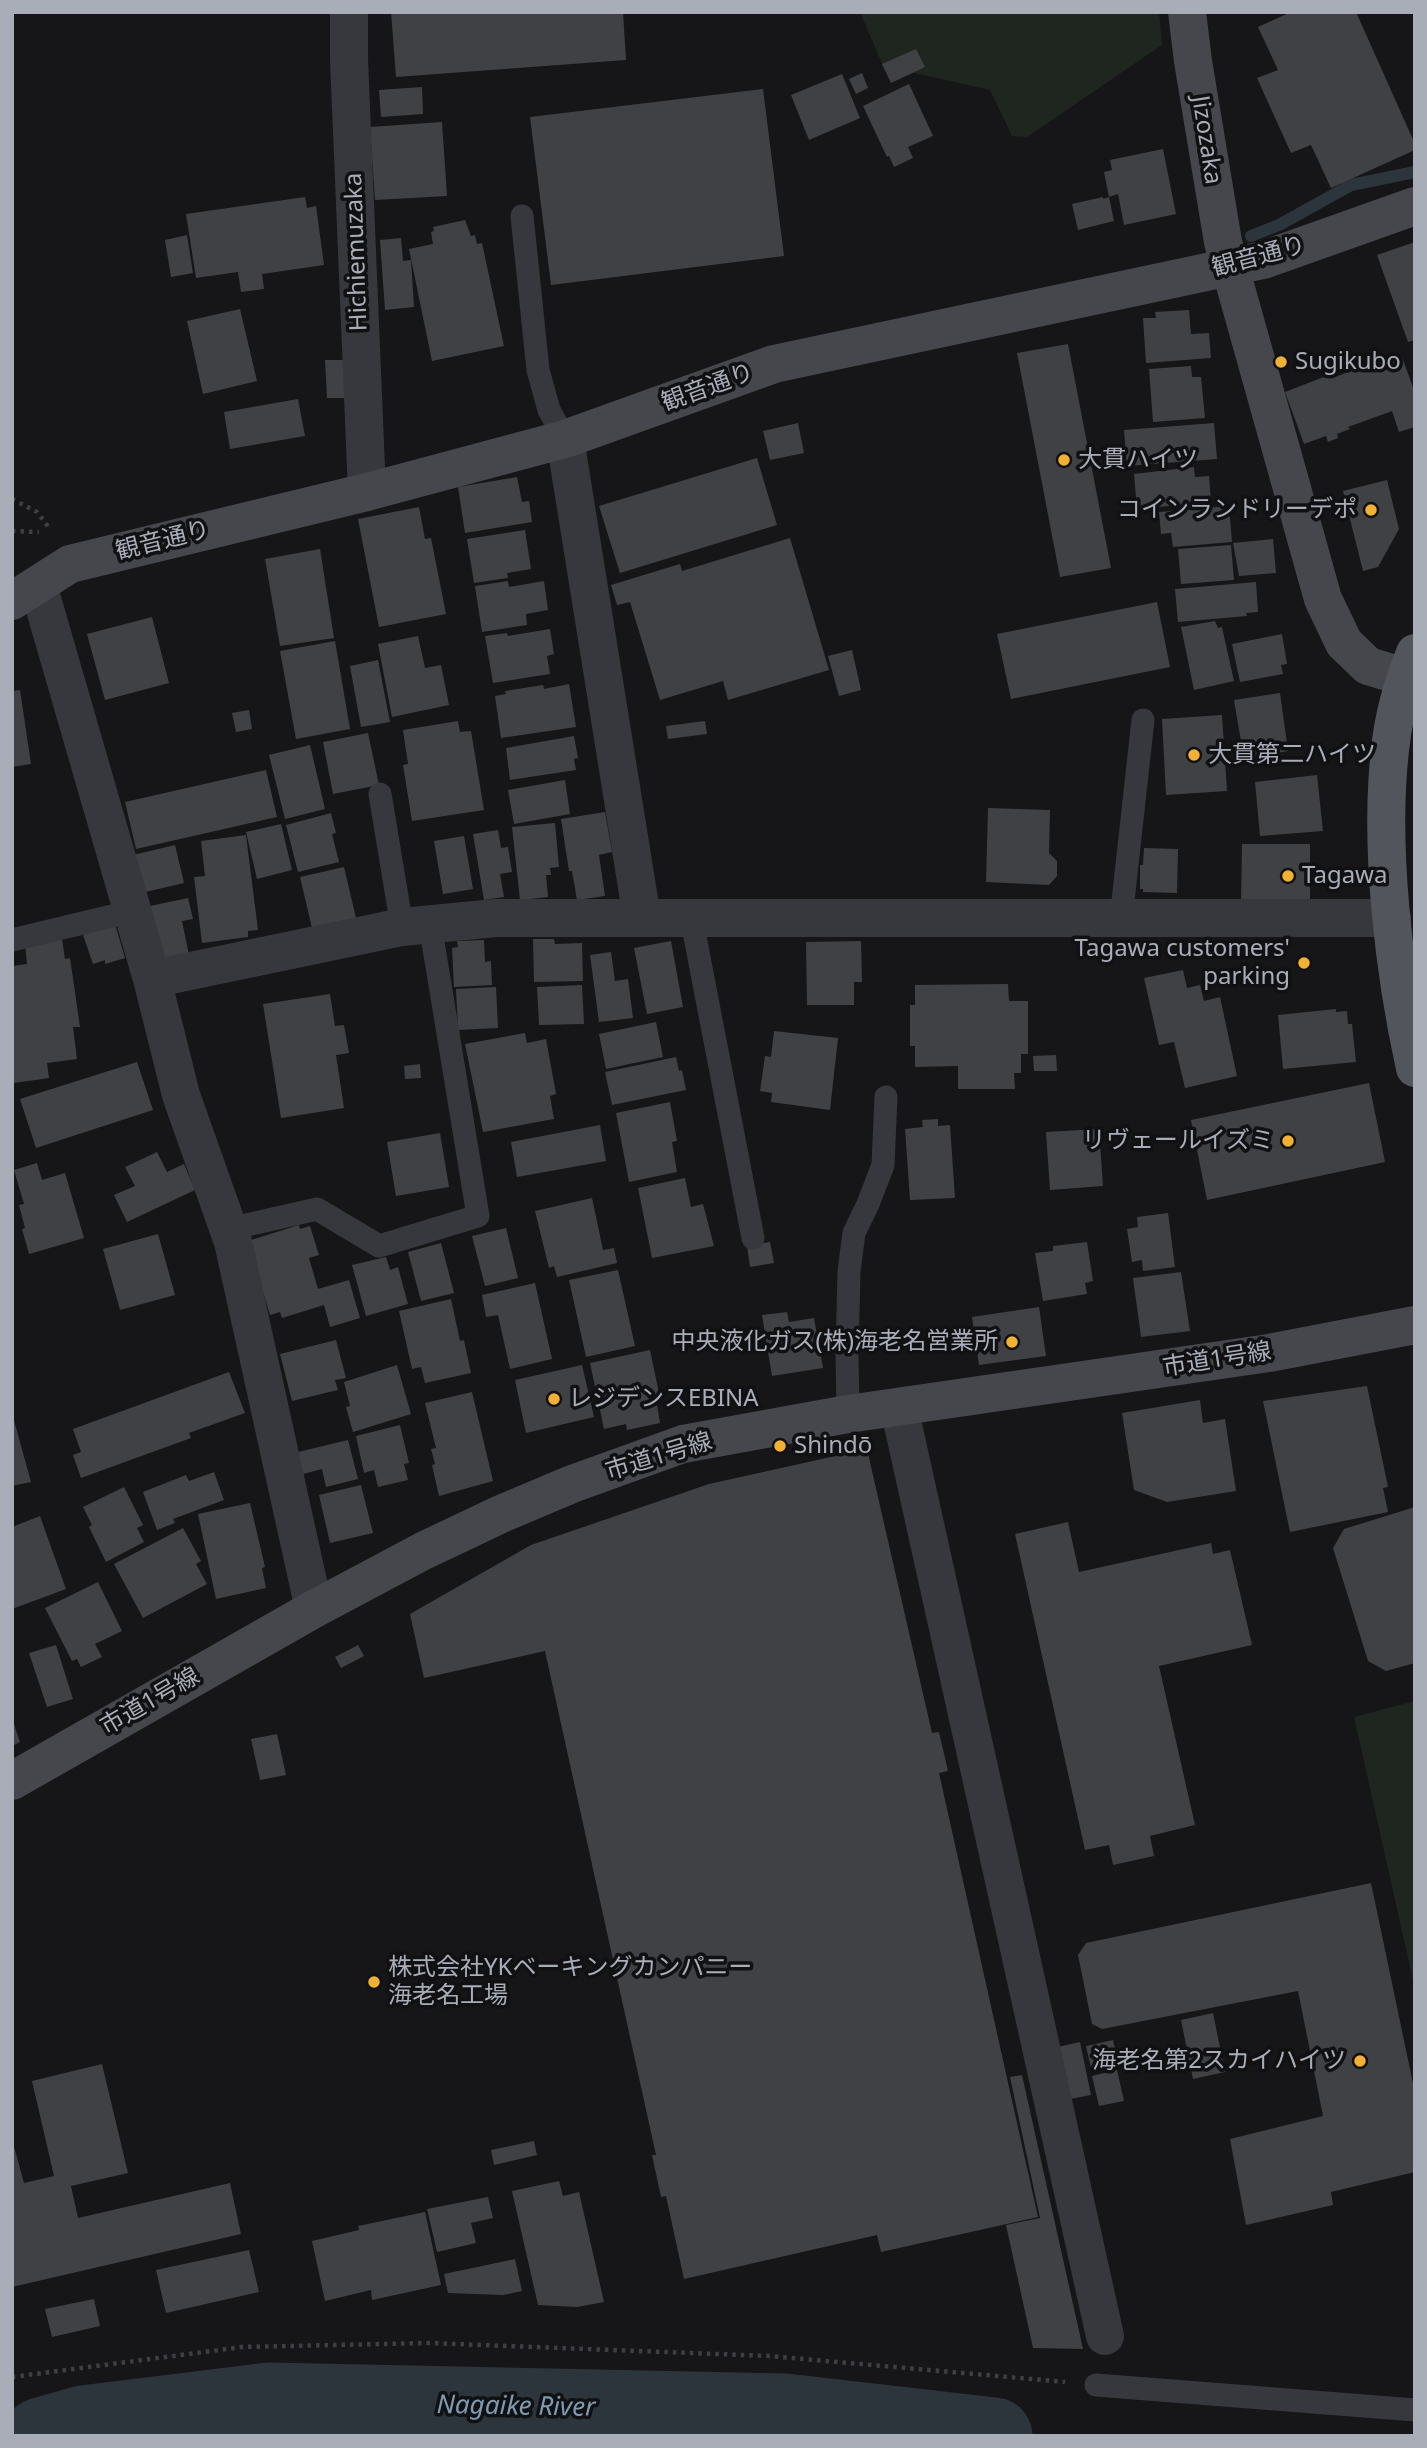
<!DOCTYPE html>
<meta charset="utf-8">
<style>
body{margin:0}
#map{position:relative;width:1427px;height:2448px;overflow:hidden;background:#161618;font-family:"Noto Sans",sans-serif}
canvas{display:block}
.frame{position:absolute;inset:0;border:14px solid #a8adb8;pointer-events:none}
</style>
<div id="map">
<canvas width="1427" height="2448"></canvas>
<div class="frame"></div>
</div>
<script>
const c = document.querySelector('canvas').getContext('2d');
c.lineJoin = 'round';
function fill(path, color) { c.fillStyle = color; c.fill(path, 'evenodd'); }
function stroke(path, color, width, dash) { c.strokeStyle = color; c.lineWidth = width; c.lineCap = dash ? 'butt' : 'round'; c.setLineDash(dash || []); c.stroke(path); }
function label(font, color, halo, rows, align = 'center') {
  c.font = font + ' "Noto Sans","Noto Sans JP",sans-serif'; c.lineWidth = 7; c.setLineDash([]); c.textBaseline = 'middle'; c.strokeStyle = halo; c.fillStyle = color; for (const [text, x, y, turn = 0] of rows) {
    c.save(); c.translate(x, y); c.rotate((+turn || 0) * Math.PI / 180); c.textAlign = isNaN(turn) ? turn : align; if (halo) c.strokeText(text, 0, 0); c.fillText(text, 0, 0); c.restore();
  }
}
fill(new Path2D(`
 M860,12h299l3,33 -135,92 -15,-1 -22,-46 -107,-24z
 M1415,1701v288l-61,-272z`), '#1e261f');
stroke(new Path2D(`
 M1251,236l28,-11 72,-40 64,-13`), '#2c353c', 12);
stroke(new Path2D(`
 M41,2436l42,-12 187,-23 515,11 209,24`), '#2c353c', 77);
fill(new Path2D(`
 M391,12h232l3,48 -230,17z
 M1291,12h65l59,132v6l-84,38 -20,-43 -20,8 -34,-75 21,-8 -20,-43z
 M916,49l9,18 -34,16 -9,-19z
 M862,73l6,15 -12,6 -7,-15z
 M842,74l18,44 -51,22 -18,-45z
 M909,84l24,52 -25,11 5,11 -19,9 -5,-11 -2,1 -24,-51z
 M422,87l1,27 -42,3 -2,-27z
 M763,89l21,167 -233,29 -21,-168z
 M442,122l5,74 -72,4 -5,-73z
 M1163,149l13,65 -52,11 -6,-31 -9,3 -5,-25 8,-2 -2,-10z
 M305,197l2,11 9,-2 8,59 -62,9 2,15 -23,3 -3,-20 -42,6 -10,-64z
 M1103,197v2l6,-2 5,24 -36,9 -6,-26z
 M465,220l6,16 4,-1 2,9 5,-1 22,103 -72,15 -23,-112 24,-5 -2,-12 3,-1 -1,-4z
 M187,235l6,38 -22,4 -6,-37z
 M401,238l2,23 8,-1 3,47 -29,3 -5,-70z
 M1415,242v98l-7,2 -31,-87z
 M240,309l17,72 -54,13 -16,-73z
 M1189,310l2,24 18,-1 2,25 -65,5 -3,-45h13l-1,-6z
 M1068,344l43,224 -51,9 -43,-224z
 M1402,357l13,36v34l-16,5 -7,-21 -44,16 2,2 -13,5 1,4 -10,4 -2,-6 -22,8 -19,-52 49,-19 1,4 48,-18 2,4z
 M325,360h21l1,38h-20z
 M1191,366l1,11h9l4,41 -52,4 -4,-53z
 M298,399l7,37 -75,13 -6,-37z
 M798,423l6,30 -34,7 -7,-29z
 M1214,423l3,36 -90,7 -3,-36z
 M757,458l20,67 -157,48 -21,-67z
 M1194,467l1,10 14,-1 2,26 -74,7 -3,-35z
 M517,477l5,25 7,-1 3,21 -67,11 -7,-46z
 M1387,480l12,49 -21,38 -15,4 -20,-80z
 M1229,506l3,36 -59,5 -2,-14 -10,1 -2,-22z
 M419,507l6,32 6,-1 15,76 -67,13 -21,-108z
 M525,530l6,39 -24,4 1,5 -34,5 -7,-44z
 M790,538l39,132 -101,30 -5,-19 -63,19 -30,-98 -13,3 -6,-20 69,-21 2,7z
 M1273,539l3,34 -37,3 -6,-33z
 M1231,545l3,35 -53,4 -3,-35z
 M320,549l14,89 -54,8 -15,-87z
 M508,581l1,6 35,-6 4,29 -22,4 1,11 -45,7 -7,-46z
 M1256,582l2,30 -12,1 1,3 -69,6 -3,-33z
 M1157,602l13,65 -159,32 -14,-65z
 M152,617l17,66 -64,17 -18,-66z
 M1215,621l3,7 4,-1 12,54 -40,9 -13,-63z
 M550,629l4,25 -7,2 3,18 -57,9 -8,-47 22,-3 1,3z
 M1282,634l5,30 -6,1 2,9 -43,8 -8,-38z
 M418,636l7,32 16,-3 8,40 -57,12 -14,-73z
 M335,641l15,88 -54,10 -16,-88z
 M852,650l9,40 -22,6 -11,-40z
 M378,660l12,62 -29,5 -11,-61z
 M569,684l7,43 -75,11 -6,-42 11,-2 -1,-3 38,-6 1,4z
 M20,690l11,74 -19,3v-76z
 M1280,693l8,58 -44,8 -10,-59z
 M249,710l3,19 -16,3 -4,-19z
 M1222,715l5,76 -61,4 -4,-76z
 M458,721l2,11 11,-1 13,79 -72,11 -9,-56 5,-1 -5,-34z
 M705,721l2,13 -39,5 -2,-13z
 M368,733l11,52 -46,9 -10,-52z
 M574,736l4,22 -4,1 2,11 -66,10 -4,-32z
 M310,745l15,64 -40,10 -16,-64z
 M266,770l11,47 -141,32 -11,-47z
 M1317,775l6,56 -63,5 -5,-54z
 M565,780l5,34 -56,10 -6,-34z
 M988,808l62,2 -1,43 8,8v15l-8,9 -63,-3z
 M605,812l7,40 -13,3 6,41 -28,4 -5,-29h-3l-8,-52z
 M331,813l5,20 -4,1 7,28 -41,10 -12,-47z
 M555,823l4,44 -9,1 1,7h-5l2,22 -28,3 -8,-73z
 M281,824l11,46 -35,9 -11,-47z
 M498,830l3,18 7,-1 4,25 -12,2 4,23 -20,3 -11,-66z
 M246,835l12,95 -10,1v6l-46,6 -8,-66 11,-1 -4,-35z
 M464,836l9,53 -30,5 -9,-53z
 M1242,844h68v58h-69z
 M175,845l9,38 -43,10 -8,-38z
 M1144,848l34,1 -1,44 -34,-1v-3h-3v-24h3z
 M344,867l12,51 -44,10 -12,-51z
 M188,898l5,21 -11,2 7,34 -26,6 -13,-55z
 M115,924l10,34 -20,6v-4l-12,4 -10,-29z
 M62,939l3,20 5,-1 10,69h-7l4,32 -30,4 2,15 -35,5 -2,-5v-23l2,-1 -2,-16v-72l15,-2 -2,-20z
 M533,939h21l1,5 27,-1 1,38 -49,1z
 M484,940l1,22 6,-1 1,24 -38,2 -2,-39 6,-1 -1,-6z
 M671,941l12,66 -36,7 -13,-66z
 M861,941l1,41h-8v23h-47l-1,-63z
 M611,952l4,29 13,-2 5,39 -34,4 -9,-67z
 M1183,970l4,18 13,-3 4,16 16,-4 17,79 -52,12 -11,-46 -15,3 -15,-67z
 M1008,984l1,17h19v53h-7v19h-7l1,16h-57v-23l-43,1v-21h-5v-41h5v-20z
 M582,985l2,39 -45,1 -2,-38z
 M496,987l2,41 -40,2 -2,-41z
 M330,994l5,32 9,-1 5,28 -13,2 8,53 -63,10 -18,-114z
 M1336,1009v3l11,-1 1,13h4l4,38 -73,7 -5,-54z
 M656,1022l7,35 -57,12 -7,-35z
 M774,1031l64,7 -8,72 -59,-8 1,-9 -12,-2 5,-35 6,1z
 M525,1033l2,10 19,-4 10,55 -6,2 4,23 -71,13 -18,-88z
 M1056,1055l1,16h-23l-1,-15z
 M676,1057l3,14 3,-1 4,20 -74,15 -7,-33z
 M137,1062l16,48 -117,38 -16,-49z
 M420,1064l1,14 -16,1 -1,-13z
 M1369,1083l16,79 -178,38 -16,-80z
 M670,1102l7,39 -5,1 5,30 -48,10 -13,-69z
 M938,1119v7l12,-1 5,73 -45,2 -5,-71 18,-2 -1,-7z
 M600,1125l6,36 -89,16 -6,-35z
 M1099,1129l4,57 -53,4 -4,-58z
 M440,1133l9,54 -53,9 -9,-54z
 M157,1152l10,20 17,-8 11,26 -68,32 -13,-27 21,-9 -10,-19z
 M37,1163l5,17 23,-7 19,65 -55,16 -7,-25 3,-1 -6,-23 5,-1 -10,-34z
 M685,1178l6,29 12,-3 11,42 -62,12 -14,-70z
 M592,1198l11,52 11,-2 3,15 -60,14 -3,-11 -5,2 -14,-57z
 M1168,1213l7,54 -32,4 -1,-11 -10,2 -5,-33 11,-2 -1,-10z
 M299,1225l1,4 10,-3 9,29 -10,3 9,31 31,-9 11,38 -30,9 -6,-22 -42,13 -2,-6 -10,3 -22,-74z
 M506,1228l12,50 -33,8 -13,-50z
 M158,1234l17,61 -55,15 -17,-61z
 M770,1242l4,21 -24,4 -3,-21z
 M1087,1242l6,39 -8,2 2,11 -44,7 -8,-48 18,-2v-5z
 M441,1243l13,50 -33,8 -13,-49z
 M386,1257l4,13 8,-3 10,37 -42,12 -14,-51z
 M618,1270l17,76 -49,11 -17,-77z
 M1181,1272l9,59 -49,6 -8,-59z
 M535,1283l17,76 -42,10 -12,-54 -12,2 -4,-22z
 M451,1299l9,42 4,-1 7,33 -46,10 -4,-16 -9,2 -13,-58z
 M1039,1307l7,49 -67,9 -7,-48z
 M787,1312l2,10 25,-4 9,50 -51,8 -10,-61z
 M336,1340l10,38 -11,2 3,10 -46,11 -12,-47z
 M650,1350l10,48 -4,1 4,24 -33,7 -1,-6 -22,5 -14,-66z
 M397,1365l14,49 -58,18 -7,-25 4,-1 -6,-24z
 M582,1365l12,52 -68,16 -11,-53z
 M229,1372l16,41 -56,20 2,5 -110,40 -8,-23 8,-3 -8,-23z
 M1367,1386l21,101 -5,1 5,24 -98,20 -27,-131z
 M472,1392l21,89 -54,15 -7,-31 3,-1 -4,-15 5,-1 -11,-45z
 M1200,1400l3,23 22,-4 11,72 -69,11 -33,-12 -12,-77z
 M12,1413l19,69 -19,4z
 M400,1425l9,38 -5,1 4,16 -30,7 -4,-17 -10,3 -8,-37z
 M348,1440l10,39 -32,8 -4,-18 -19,5 -5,-22z
 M867,1449l65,284 7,-1 9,39 -9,2 99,444 -157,35 -4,-17 -193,44 -18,-83 -5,1 -9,-42h4l-111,-504 -121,27 -14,-64 121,-69 178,-61z
 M214,1472l10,28 -51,19 2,4 -18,7 -14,-38 43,-17 3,6z
 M361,1485l12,48 -43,10 -11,-48z
 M124,1487l19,38 -6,3 7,14 -38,20 -17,-35 3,-2 -9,-18z
 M250,1503l15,64 -3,1 4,20 -50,11 -18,-85z
 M1415,1507v156l-29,8 -18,-10 -35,-113 11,-19z
 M40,1516l26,73 -54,20v-82z
 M1068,1522l11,50 132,-29 2,11 17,-4 22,95 -93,21 36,159 -45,11 4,20 -41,9 -4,-20 -24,5 -70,-316z
 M183,1528l18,33 -5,3 11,20 -64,34 -29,-54z
 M98,1582l24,49 -27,13 7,13 -21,10 -4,-8 -5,2 -27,-53z
 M56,1645l17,54 -26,8 -18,-54z
 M358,1645l6,11 -23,12 -6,-11z
 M12,1718l8,24 -8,4z
 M277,1734l9,41 -26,5 -9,-41z
 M1371,1883l44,210v79l-84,20 2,13 -87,20 -16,-86 93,-23 -25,-125 -196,38 -10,-5 -14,-69 8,-12z
 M1213,2013l12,59 -32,7 -12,-59z
 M1113,2040l5,22 -27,6 -5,-22z
 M1080,2042l11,53 -21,4 -12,-52z
 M102,2064l26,109 -57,13 7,32 152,-35 11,51 -229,53v-148l12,44 30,-7 -22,-95z
 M1117,2070l7,31 -25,5 -7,-30z
 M1022,2075l61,274 -50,-1 -27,-123 34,-7 -30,-141z
 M534,2141l3,14 -43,10 -3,-15z
 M559,2181l4,15 16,-4 25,110 -27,5 -39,-2 -26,-114z
 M488,2197l5,21 -22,5 5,20 -39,9 -10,-43z
 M425,2212l16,73 -69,15 -1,-10 -46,11 -13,-60 47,-11 -1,-4z
 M249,2250l10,42 -93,21 -10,-43z
 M515,2259l7,32 -19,4 -55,-2 -4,-19z
 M94,2299l6,27 -48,11 -7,-28z`), '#404145');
stroke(new Path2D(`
 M12,499l25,13 13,17
 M12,531l27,1
 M12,2377l230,-30 187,-4 341,13 295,26`), '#3d3f44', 4.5, [3.5, 5]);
stroke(new Path2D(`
 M522,216l16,154 11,40 16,29
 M380,794l22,133
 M691,916l62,322
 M1121,919l22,-199
 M12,940l121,-29
 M229,1229l88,-20 62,37 99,-30 -48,-292
 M848,1414l-1,-60 2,-83 5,-38 14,-29 15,-39 3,-68
 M1096,2385l319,25`), '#37383d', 23);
stroke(new Path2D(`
 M349,12v47l18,433
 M565,439l77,479
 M38,585l114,394 29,116 52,147 81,367
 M152,979l250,-52 94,-9h896
 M899,1407l206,929`), '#37383d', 38);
stroke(new Path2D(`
 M1187,12l6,49 30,181 100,357 21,44 24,23 37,11
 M12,601l58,-37 297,-72 198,-53 209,-75 489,-104 152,-54
 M12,1781l302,-172 109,-58 78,-37 71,-30 111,-40 165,-30 421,-61 146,-28`), '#45474d', 38);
stroke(new Path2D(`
 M1415,653c-12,30 -22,65 -25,97 -11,97 4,223 25,318`), '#53555c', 38);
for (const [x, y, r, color] of [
 [1281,362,7,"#f2b134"],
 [1064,460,7,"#f2b134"],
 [1371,510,7,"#f2b134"],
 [1194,755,7,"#f2b134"],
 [1288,876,7,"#f2b134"],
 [1304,963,7,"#f2b134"],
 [1288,1141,7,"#f2b134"],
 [1012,1342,7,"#f2b134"],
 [554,1399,7,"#f2b134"],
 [780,1446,7,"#f2b134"],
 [374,1982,7,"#f2b134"],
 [1360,2061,7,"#f2b134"]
]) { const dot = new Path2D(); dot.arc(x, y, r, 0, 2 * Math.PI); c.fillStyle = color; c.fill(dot); stroke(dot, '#111113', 2.5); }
label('24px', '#a8adb8', '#111113', [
 ["Jizozaka",1206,140,81],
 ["Hichiemuzaka",357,252,-92],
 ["観音通り",1259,257,-15],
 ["観音通り",708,388,-20],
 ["観音通り",163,541,-14],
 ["市道1号線",1217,1360,-9],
 ["市道1号線",659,1457,-17],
 ["市道1号線",150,1702,-30]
]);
label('24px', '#a8adb8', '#111113', [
 ["Sugikubo",1295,362],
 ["大貫ハイツ",1078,460],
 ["コインランドリーデポ",1357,510,"right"],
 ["大貫第二ハイツ",1208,755],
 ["Tagawa",1302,876],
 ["Tagawa customers'",1290,949,"right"],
 ["parking",1290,977,"right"],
 ["リヴェールイズミ",1274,1141,"right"],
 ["中央液化ガス(株)海老名営業所",998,1342,"right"],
 ["レジデンスEBINA",568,1399],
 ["Shindō",794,1446],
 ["株式会社YKベーキングカンパニー",388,1968],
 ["海老名工場",388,1996],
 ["海老名第2スカイハイツ",1346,2061,"right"]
], 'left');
label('italic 26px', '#7f9bb3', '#111113', [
 ["Nagaike River",516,2407,1]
]);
</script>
